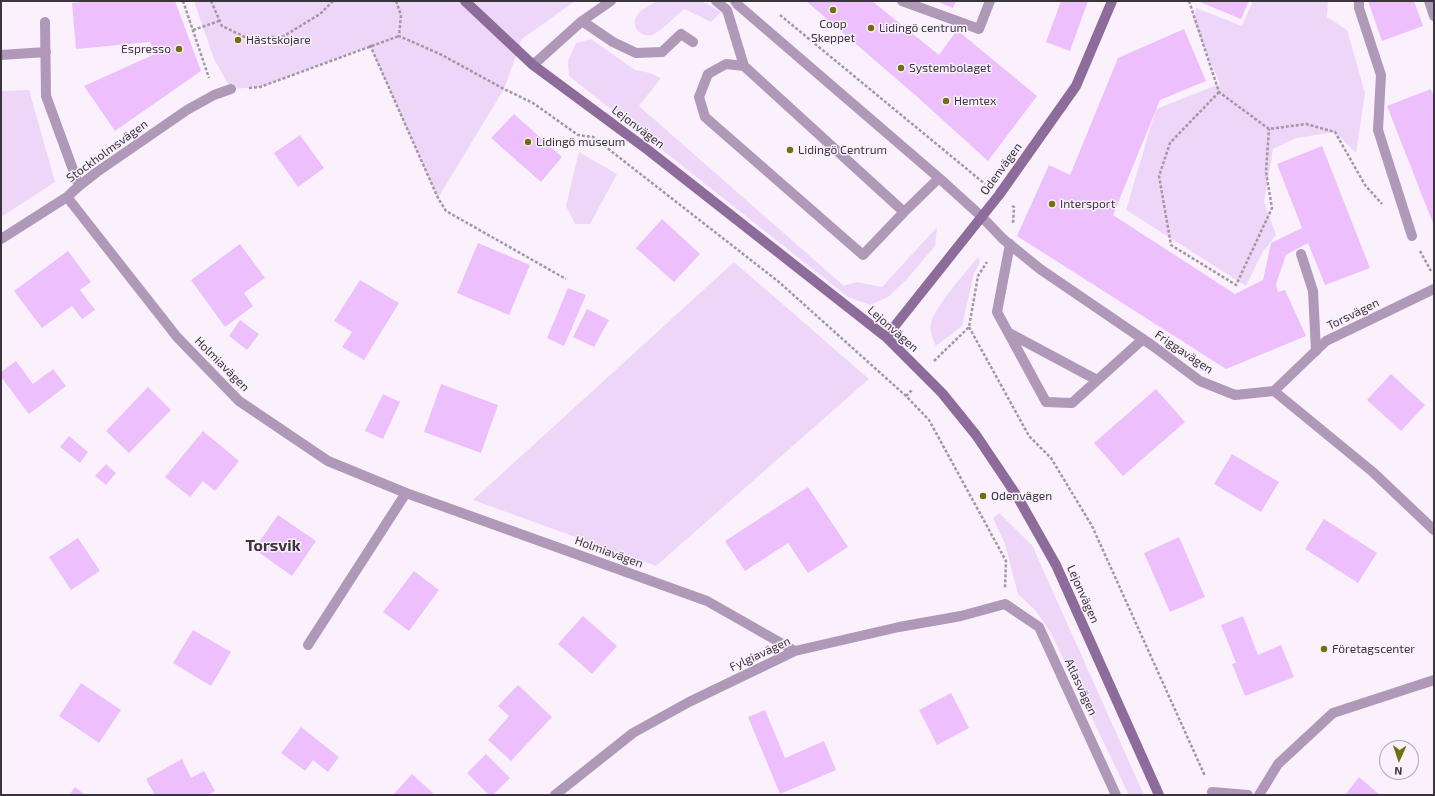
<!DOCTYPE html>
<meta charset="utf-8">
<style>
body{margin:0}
#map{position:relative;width:1435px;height:796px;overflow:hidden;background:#faf1fd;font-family:"Exo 2",sans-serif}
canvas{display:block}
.frame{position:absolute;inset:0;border:2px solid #3a343c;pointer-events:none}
.north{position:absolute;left:1379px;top:740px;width:40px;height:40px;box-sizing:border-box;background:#faf1fd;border:1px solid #ada5b0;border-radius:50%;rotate:183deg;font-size:11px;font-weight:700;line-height:16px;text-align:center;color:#3a343c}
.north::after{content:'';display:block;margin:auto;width:14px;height:18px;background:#736f0f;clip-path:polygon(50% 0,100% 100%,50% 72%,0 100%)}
</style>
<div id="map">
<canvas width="1435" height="796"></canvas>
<div class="frame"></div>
<div class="north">N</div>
</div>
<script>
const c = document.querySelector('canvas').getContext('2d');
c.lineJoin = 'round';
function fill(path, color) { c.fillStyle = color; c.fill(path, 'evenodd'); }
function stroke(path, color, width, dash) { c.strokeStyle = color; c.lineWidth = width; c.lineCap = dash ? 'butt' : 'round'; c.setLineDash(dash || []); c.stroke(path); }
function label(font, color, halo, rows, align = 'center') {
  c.font = font + ' "Exo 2",sans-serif'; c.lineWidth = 3; c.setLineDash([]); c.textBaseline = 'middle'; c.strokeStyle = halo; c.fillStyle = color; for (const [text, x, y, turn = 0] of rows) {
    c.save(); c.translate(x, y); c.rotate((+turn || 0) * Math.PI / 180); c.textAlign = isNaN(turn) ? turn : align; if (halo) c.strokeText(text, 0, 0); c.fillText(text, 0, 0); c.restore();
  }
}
fill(new Path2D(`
 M194,1h381l-53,38 -18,50 -66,109 -68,-152 -110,41 -29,2 -17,-30z
 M658,1h44l19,11 -10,10 -27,-13c-7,6 -25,24 -32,26 -10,3 -22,-8 -16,-18 4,-8 14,-12 22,-16z
 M1253,1h75l-1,16 20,13 18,63 -9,60 -21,-21 -39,6 -23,11 -9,53 12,33 -14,18 -16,33 -120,-76 30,-101 64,-25 -27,-64 3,-12 46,18z
 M591,39l44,31 15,3 11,5 -22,28 205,180 12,-4 26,5 55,-60 -2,19 -28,33 -19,18 -18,8 -22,-8 -279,-221 -1,-15 8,-18z
 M29,90l26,92 -54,35v-126z
 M579,152l38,22 -27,50h-15l-9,-18z
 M978,257l2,5 -6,11 -12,53 -26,20c-3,-6 -7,-16 -5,-23 5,-18 35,-51 47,-66z
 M734,262l135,117 -213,187 -183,-66z
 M999,513l33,32 112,250h-15l-78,-162 -16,-23 -17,-16 -13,-50 -12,-26z`), '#eed6f8');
fill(new Path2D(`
 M91,1h84l26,70 -86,60 -31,-45 71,-32 -5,-12 -74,7 -4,-46z
 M806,1h66l67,54 18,-25 80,66 -49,65 -74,-67z
 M936,1h20l-3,7z
 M1061,1h27l-18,50 -24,-9z
 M1200,1h49l-8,18 -41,-17z
 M1368,1h46l9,25 -41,15z
 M1184,29l22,52 -46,19 -47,115 122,79 28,-14 8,-37 31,-15 -25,-64 45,-18 48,122 -45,17 -17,-42 -22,12 -10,29 2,8 7,-2 21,46 -80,33 -209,-133 32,-71 21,10 48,-117z
 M1431,89l3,8v129l-47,-120z
 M514,114l48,43 -21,25 -50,-44z
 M300,135l24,33 -26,19 -24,-34z
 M662,219l38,35 -26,28 -38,-34z
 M478,243l52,22 -21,50 -52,-22z
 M240,244l25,34 -21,15 9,13 -28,21 -34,-47z
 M68,251l23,31 -11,8 15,20 -13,9 -10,-13 -30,22 -28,-37z
 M360,280l39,23 -35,57 -22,-13 10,-15 -18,-11z
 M568,288l18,7 -22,51 -17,-8z
 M587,309l22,11 -15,27 -21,-10z
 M240,320l19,14 -12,16 -18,-14z
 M16,361l17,23 20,-15 13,17 -37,28 -28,-37v-5z
 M1391,374l34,31 -24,26 -34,-31z
 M441,384l57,21 -17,48 -57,-21z
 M148,387l23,23 -42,43 -23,-22z
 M1156,389l29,33 -62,54 -29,-33z
 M383,394l17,8 -17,37 -18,-8z
 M203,431l36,30 -24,30 -12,-10 -13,16 -25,-20z
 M69,436l19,16 -8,11 -20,-16z
 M1232,454l47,28 -18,30 -47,-28z
 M106,464l10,9 -10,12 -11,-9z
 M808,487l40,60 -40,26 -20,-30 -43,28 -20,-30z
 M278,515l38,26 -24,35 -38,-27z
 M1324,519l53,34 -19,30 -53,-34z
 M1179,537l26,60 -35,15 -26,-59z
 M78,538l22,33 -29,19 -22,-33z
 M414,571l25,19 -30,41 -26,-19z
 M583,616l34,30 -25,28 -34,-30z
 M1243,616l15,39 23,-10 13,32 -49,19 -13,-32 4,-1 -15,-38z
 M193,630l38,22 -20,34 -38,-23z
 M81,683l40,27 -22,33 -40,-27z
 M518,685l34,32 -41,44 -23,-21 21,-24 -11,-10z
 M951,693l18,35 -32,17 -18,-35z
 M765,710l20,48 39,-17 12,29 -56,24 -32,-77z
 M301,727l38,30 -11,15 -15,-12 -8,11 -24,-18z
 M486,754l24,24 -17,17h-4l-22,-22z
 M182,759l9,19 13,-7 11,20 -7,4h-53l-9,-16z
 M412,774l23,21h-42z
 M1359,777l21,18h-35z
 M75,787l10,8h-16z`), '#edc0fd');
stroke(new Path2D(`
 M183,1l26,77
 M211,1l11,25 27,13 35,-3 36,-22 13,-13
 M396,1l5,14 -2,21 43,19 62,34 29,14 45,32 15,2 186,145 127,114 23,24 77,141 -1,27
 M1189,1l30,91 50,37 37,-5 29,8 30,53 17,19
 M780,15l205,169
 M193,30l26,-9
 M370,45l68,153 8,13 120,68
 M249,88l11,-1 139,-51
 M1219,92l-49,51 -11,33 12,69 65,40 36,-77 -6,-36 3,-43
 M1012,206l2,1 -1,17
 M1420,251l11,20
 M969,327l60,109 22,22 41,68 113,250
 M934,361l35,-34 9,-51 9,-14
 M906,396l7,-7`), '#a098a2', 2.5, [3, 2]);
stroke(new Path2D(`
 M716,1l11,9 17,56 160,146 35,-34 42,38
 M902,1l77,28 11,-28
 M1359,1v7l22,67 -3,55 34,106
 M1429,1l5,15
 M738,5l201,173
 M582,21l31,21 23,11 26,-1 19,-18 12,8
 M45,22l1,74 33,90
 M1,55l45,-3
 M533,65l49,-44 29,-20
 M744,66l-18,-2 -18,10 -9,23 6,20 158,138 41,-43
 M1010,244l-13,68 49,90 26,1 71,-64
 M1301,254l12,37 3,60
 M1009,333l88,47`), '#af98b8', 10);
stroke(new Path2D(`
 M735,1l3,4
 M67,197l110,140 62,64 89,60 78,32 301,108 88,50
 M981,216l22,23 37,30 113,77 47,35 35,14 39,-4 100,82 60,57
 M1,239l66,-42 12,-11 18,-14 90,-62 27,-15 17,-6
 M1274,391l52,-50 108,-52
 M308,645l98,-152
 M1212,792l36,3
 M555,795l78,-62 56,-31 106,-51 104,-24 62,-11 44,-12 34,23 77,168
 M1259,795l19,-31 55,-51 101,-33`), '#af98b8', 10);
stroke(new Path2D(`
 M465,1l68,64 115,85 238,187 56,56 34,42 41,61 39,69 103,230
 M886,337l113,-142 77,-109 36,-85`), '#8d6b9a', 10);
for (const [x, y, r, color] of [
 [833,10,4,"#736f0f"],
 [871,28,4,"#736f0f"],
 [238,40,4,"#736f0f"],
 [179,49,4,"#736f0f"],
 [901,68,4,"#736f0f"],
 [946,101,4,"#736f0f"],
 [528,142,4,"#736f0f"],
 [790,150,4,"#736f0f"],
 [1052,204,4,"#736f0f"],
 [983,496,4,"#736f0f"],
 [1324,649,4,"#736f0f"]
]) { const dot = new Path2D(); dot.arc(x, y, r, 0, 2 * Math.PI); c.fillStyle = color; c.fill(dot); stroke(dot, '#faf1fd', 1.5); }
label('12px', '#3a343c', '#faf1fd', [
 ["Coop",833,24,"center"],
 ["Skeppet",833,38,"center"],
 ["Lidingö centrum",879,28],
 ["Hästskojare",246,40],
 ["Espresso",171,49,"right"],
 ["Systembolaget",909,68],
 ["Hemtex",954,101],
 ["Lidingö museum",536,142],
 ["Lidingö Centrum",798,150],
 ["Intersport",1060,204],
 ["Odenvägen",991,496],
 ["Företagscenter",1332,649]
], 'left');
label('12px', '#3a343c', '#faf1fd', [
 ["Lejonvägen",638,127,37],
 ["Stockholmsvägen",107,151,-36],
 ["Odenvägen",1001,169,-54],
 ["Torsvägen",1353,314,-26],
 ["Lejonvägen",893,329,41],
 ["Friggavägen",1184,352,34],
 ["Holmiavägen",222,364,45],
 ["Holmiavägen",609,552,20],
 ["Lejonvägen",1083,594,66],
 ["Fylgiavägen",760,654,-25],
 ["Atlasvägen",1081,687,65]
]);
label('bold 16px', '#3a343c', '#faf1fd', [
 ["Torsvik",273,546]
]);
</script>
